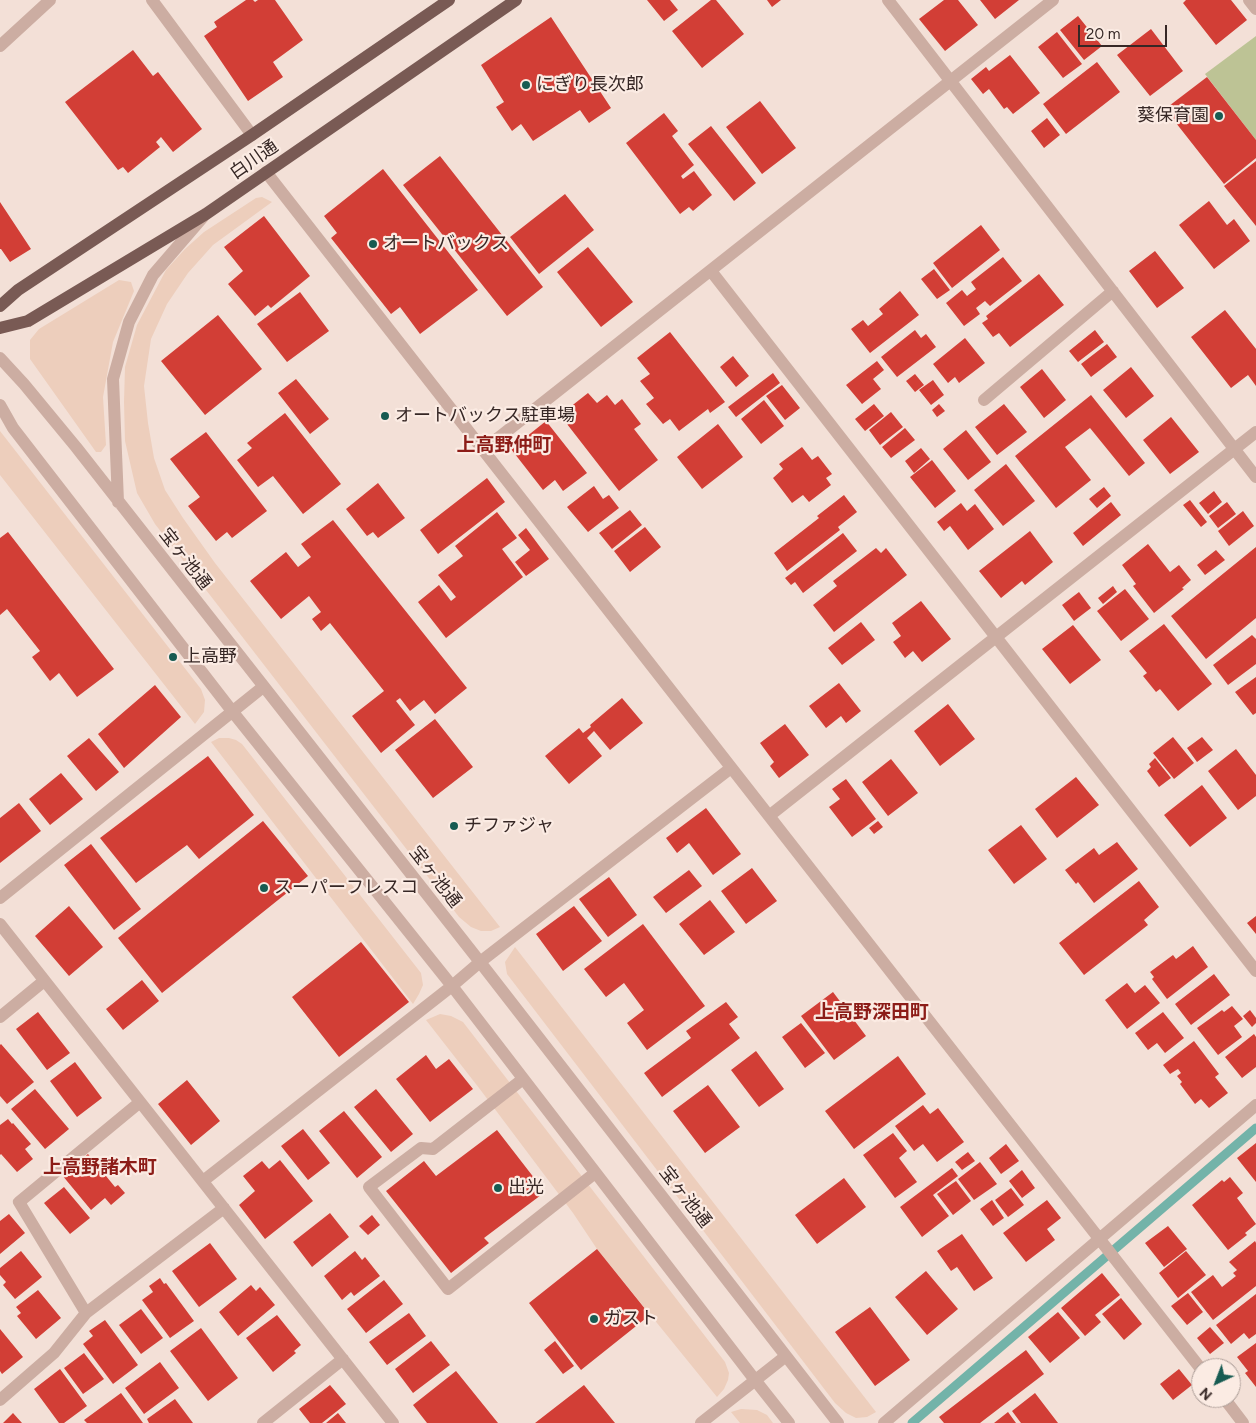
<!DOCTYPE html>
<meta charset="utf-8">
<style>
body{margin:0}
#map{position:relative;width:1256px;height:1423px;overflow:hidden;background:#f3e0d7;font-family:Figtree,sans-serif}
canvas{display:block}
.north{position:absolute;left:1191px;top:1358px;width:50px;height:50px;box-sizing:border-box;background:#fbebe3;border:1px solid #ac9d97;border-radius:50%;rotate:223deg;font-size:14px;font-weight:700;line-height:20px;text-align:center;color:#362725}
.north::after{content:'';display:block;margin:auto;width:18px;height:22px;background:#175b52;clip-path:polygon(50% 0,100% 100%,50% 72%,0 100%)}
.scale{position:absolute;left:1078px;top:25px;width:89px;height:22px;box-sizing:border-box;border:2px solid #362725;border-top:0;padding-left:6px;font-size:15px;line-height:18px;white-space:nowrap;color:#362725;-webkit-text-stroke:4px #fbebe3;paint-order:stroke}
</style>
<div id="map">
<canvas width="1256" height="1423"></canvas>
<div class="north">N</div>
<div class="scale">20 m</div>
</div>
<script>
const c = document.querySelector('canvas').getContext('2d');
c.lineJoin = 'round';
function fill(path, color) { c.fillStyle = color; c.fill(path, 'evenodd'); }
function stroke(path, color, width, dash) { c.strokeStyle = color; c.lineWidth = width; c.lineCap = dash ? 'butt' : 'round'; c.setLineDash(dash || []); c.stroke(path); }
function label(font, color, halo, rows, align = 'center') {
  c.font = font + ' Figtree,"Noto Sans JP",sans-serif'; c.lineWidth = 4.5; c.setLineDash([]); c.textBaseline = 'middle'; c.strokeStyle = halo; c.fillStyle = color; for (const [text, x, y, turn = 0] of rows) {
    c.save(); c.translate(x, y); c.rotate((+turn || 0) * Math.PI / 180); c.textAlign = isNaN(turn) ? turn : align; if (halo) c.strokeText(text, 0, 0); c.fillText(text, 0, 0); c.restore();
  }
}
fill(new Path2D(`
 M1256,36v104l-51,-66z`), '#bdc395');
fill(new Path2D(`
 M262,197l10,5 -59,43 -25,28 -21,31 -16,35 -7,47 4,37 6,35 11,32 18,28 32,45 285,364 -9,4h-10l-10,-4 -12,-10 -304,-393 -18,-31 -12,-52 -1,-39 1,-35 12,-42 29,-55 19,-21 19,-17 52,-34z
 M119,280l12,2 3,9 -21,51 -10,55 3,48 -5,7h-5l-66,-93v-19l9,-11z
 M0,431l201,258 4,11 -1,12 -9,12 -195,-249z
 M219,738h10l7,2 6,4 179,229 2,12 -4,9 -6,10 -202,-262z
 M515,947l361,465 -9,5 -11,1 -10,-5 -11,-10 -328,-429 -2,-12z
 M440,1014l11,2 12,6 262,340 4,11 -1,7 -4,9 -7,8 -120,-148 -24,-36 -94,-125 -53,-68z
 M741,1409l16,1 10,5 6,8h-33l-9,-11z`), '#edcebc');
stroke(new Path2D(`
 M912,1423l344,-295`), '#73b3a9', 9);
fill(new Path2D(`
 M246,0h7l2,2 3,-2h17l28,40 -30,22 10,15 -35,24 -44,-65 13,-9 -3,-5z
 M647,0h23l8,10 -14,11z
 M711,0h5l28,34 -42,34 -30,-37z
 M767,0h14l-9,7z
 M944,0h14l20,25 -33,26 -26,-32z
 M980,0h39l-24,19z
 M1186,0h45l16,20 -31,25 -33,-42z
 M1078,16l24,30 -18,14 -24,-30z
 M551,17l60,91 -22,15 -9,-13 -47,31 -12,-17 -9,7 -16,-24 8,-5 -23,-37z
 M1151,29l32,42 -33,25 -33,-41z
 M1057,32l25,32 -19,14 -25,-31z
 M133,50l20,26 5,-4 44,57 -29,23 -12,-15 -5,5 4,5 -32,26 -5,-6 -5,3 -53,-68z
 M1010,55l30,38 -27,21 -6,-7 -3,2 -15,-20 -6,5 -12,-15 15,-12 3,4z
 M1097,62l23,30 -54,42 -23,-30z
 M1207,77l49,63v18l-32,26 -59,-75z
 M760,101l36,47 -34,26 -36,-47z
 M664,113l14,18 -6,5 22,29 -13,11 2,3 11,-8 18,24 -19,16 -4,-4 -9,7 -54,-71z
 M1047,118l13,17 -16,13 -13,-17z
 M711,126l45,57 -22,18 -46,-57z
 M440,156l103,131 -36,29 -104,-131z
 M1256,161v65l-32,-40z
 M383,169l95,121 -58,44 -20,-27 -9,7 -60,-76 6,-5 -13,-17z
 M565,194l29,36 -55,44 -29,-37z
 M1209,201l18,24 7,-6 16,22 -36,28 -35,-44z
 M0,202l31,47 -21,13 -9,-13h-1z
 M264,216l46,60 -39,32 -3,-3 -13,11 -27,-32 15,-13 -19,-24z
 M981,225l19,25 -48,38 -19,-25z
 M588,247l45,55 -32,25 -44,-55z
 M1155,251l29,37 -27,20 -28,-37z
 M1003,257l19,24 -32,25 -5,-5 -9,7 4,6 -16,12 -18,-23 16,-13 5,6 9,-7 -5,-7z
 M934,269l16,21 -13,9 -16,-20z
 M1039,274l25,31 -54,42 -11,-14 -6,4 -11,-14 6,-4 -2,-3z
 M900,291l19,24 -49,38 -19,-24 12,-9 5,6 15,-12 -4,-5z
 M300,292l29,39 -42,31 -30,-38z
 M1225,310l31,39v37l-8,-11 -17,13 -40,-51z
 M218,315l44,54 -57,46 -44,-54z
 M915,330l6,8 5,-4 10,13 -39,30 -16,-20z
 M1095,330l9,12 -26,20 -9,-11z
 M670,332l55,70 -15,11 -2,-4 -29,22 -9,-12 -7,5 -17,-20 8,-6 -14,-17 10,-7 -13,-16z
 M965,338l20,25 -26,20 -4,-6 -7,6 -15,-19z
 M1107,344l10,13 -26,20 -10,-13z
 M733,356l16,20 -13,11 -16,-20z
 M877,361l7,9 -11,9 8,10 -19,15 -16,-19z
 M1131,367l23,29 -28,22 -23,-28z
 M1042,369l24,31 -22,18 -24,-31z
 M773,373l7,10 -44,34 -8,-10z
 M915,374l9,11 -9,7 -9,-11z
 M296,379l33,40 -19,15 -32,-41z
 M933,380l11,15 -13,10 -12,-15z
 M782,385l18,23 -15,12 -19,-24z
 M588,393l9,10 10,-8 8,10 7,-6 19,25 -7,5 24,31 -39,31 -59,-76z
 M1091,395l54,68 -16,13 -39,-48 -25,19 26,33 -35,28 -41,-52z
 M764,400l20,26 -23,18 -20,-25z
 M874,404l10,12 -19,15 -10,-12z
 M939,404l6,7 -8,6 -5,-7z
 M1004,404l23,28 -30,23 -22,-28z
 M891,412l12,15 -23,18 -11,-15z
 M285,413l56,71 -38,30 -30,-38 -15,11 -21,-27 15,-12 -5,-5z
 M1171,417l28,35 -29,22 -27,-34z
 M546,421l41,52 -24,18 -8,-11 -12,10 -32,-41z
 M718,424l25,33 -41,32 -25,-32z
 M905,428l10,12 -24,18 -9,-11z
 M966,430l25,32 -23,18 -25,-31z
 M206,432l61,79 -35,27 -5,-6 -11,9 -28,-35 12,-9 -30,-38z
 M802,447l10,13 6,-4 14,18 -6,4 5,7 -22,17 -6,-7 -11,8 -19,-25 10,-9 -4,-5z
 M921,448l9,11 -16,14 -9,-12z
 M932,460l24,31 -21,17 -25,-31z
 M1006,464l29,37 -32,25 -29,-36z
 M487,478l18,24 -67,52 -18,-24z
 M378,483l27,35 -27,20 -5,-6 -6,4 -21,-27z
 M594,486l9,13 6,-4 10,13 -31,24 -21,-25z
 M1104,487l7,9 -14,12 -8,-9z
 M1214,491l8,11 -14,12 -9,-11z
 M844,495l13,17 -19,15 2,3 -53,41 -13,-18 45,-35 -2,-2z
 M1190,500l17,22 -6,5 -18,-22z
 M1111,502l10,13 -38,31 -10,-13z
 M1227,502l9,12 -18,14 -9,-12z
 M961,503l6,8 8,-7 19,25 -26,21 -18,-24 -6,5 -7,-9z
 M630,510l12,15 -30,24 -13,-16z
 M1243,511l11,15 -25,20 -11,-15z
 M497,512l20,26 -15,11 21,28 -77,61 -28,-36 21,-17 12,16 5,-4 -18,-22 25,-19 -8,-10z
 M333,520l134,168 -32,26 -11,-14 -14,11 -10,-13 -4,3 19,24 -34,28 -29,-37 32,-25 -54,-68 -9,8 -9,-12 9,-7 -12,-16 -28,23 -31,-38 36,-29 12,15 13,-10 -10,-13z
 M645,527l16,20 -31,25 -16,-21z
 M526,528l23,31 -23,17 -11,-14 15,-12 -12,-15z
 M1030,531l23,31 -28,23 -3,-4 -21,17 -22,-27z
 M8,532l106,137 -37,28 -18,-24 -9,8 -18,-24 8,-6 -33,-42 -7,6v-77z
 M843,533l14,18 -54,42 -8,-11 -4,3 -6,-7z
 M1148,544l22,28 9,-7 12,15 -9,8 2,1 -30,24 -21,-27 3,-2 -14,-19z
 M1256,547v71l-50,41 -35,-43z
 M876,548l5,5 5,-5 21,27 -73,57 -21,-27 24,-19 -4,-5z
 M1216,550l9,10 -20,15 -8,-10z
 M1113,586l4,6 -14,12 -5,-6z
 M1125,589l24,30 -28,22 -24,-30z
 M1079,592l12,16 -17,13 -12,-16z
 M921,601l30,38 -29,23 -9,-11 -8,7 -12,-16 8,-6 -9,-13z
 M861,622l14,18 -33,25 -14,-17z
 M1164,624l48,60 -34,27 -18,-22 -4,3 -13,-16 4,-3 -18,-22z
 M1073,625l28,35 -31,24 -28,-35z
 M1252,635l4,4v25l-28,21 -15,-20z
 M1256,677v36l-3,2 -18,-23z
 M839,683l22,28 -15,12 -5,-7 -15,12 -17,-22z
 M155,685l26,32 -57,51 -26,-34z
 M622,698l21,25 -33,27 -16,-19 -7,7 15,18 -33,28 -24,-28 34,-28 4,5 8,-6 -1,-2z
 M948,704l27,35 -35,27 -26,-35z
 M435,719l38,48 -40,31 -38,-48z
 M785,724l24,31 -30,23 -9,-12 4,-4 -14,-19z
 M1173,737l21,26 -20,16 -21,-26z
 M1202,737l11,13 -16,12 -10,-14z
 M89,738l30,34 -23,19 -29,-35z
 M1236,749l20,26v21l-18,14 -30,-39z
 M208,756l46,59 -55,44 -12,-14 -51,38 -36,-45z
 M1155,758l16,20 -12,9 -12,-16 4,-4 -2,-3z
 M891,759l27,34 -30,23 -26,-34z
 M61,773l22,26 -33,26 -21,-26z
 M1076,777l23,28 -42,33 -22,-29z
 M846,779l30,40 -24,18 -23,-30 11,-8 -8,-10z
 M1202,785l25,33 -37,29 -26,-32z
 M19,803l22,28 -41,32v-45z
 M706,808l35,46 -28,21 -24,-32 -12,10 -11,-15z
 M263,821l45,55 -146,117 -44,-55z
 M878,821l5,6 -9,7 -5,-6z
 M1021,825l26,34 -33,25 -26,-34z
 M1117,842l21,27 -44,34 -16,-21 -2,2 -11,-14 29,-22 5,7z
 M91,844l50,65 -27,21 -50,-65z
 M752,868l25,33 -31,23 -25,-33z
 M689,870l13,16 -36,27 -13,-16z
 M609,877l28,38 -29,22 -29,-38z
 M1139,881l20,26 -15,13 4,5 -64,50 -25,-32z
 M710,900l25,32 -31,23 -25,-31z
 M69,906l34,41 -34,29 -34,-40z
 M574,906l28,35 -39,30 -27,-37z
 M1256,916v18l-9,-11z
 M643,924l62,82 -58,44 -20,-27 17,-13 -20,-27 -18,14 -22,-28z
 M361,942l48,60 -70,55 -47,-60z
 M1193,946l15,21 -41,32 -15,-20 2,-2 -4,-5 23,-17 3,4z
 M1214,974l16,21 -39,30 -16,-21z
 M142,980l17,21 -36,29 -17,-21z
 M1127,983l8,10 10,-8 15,18 -33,26 -22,-29z
 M833,992l33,44 -32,24 -33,-44z
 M726,1002l12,15 -9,7 11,14 -78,59 -18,-24 47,-35 -5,-7z
 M1232,1006l11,13 -9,7 8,11 -24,18 -21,-27 25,-18 2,2z
 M1250,1010l6,8v5l-4,4 -9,-11z
 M38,1012l32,41 -23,17 -31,-41z
 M1163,1012l21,26 -19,15 -8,-10 -9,7 -13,-17z
 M801,1023l24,30 -20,15 -23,-31z
 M1254,1034l2,3v30l-14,11 -17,-21z
 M1194,1041l25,33 -4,3 13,16 -19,15 -8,-9 -6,5 -15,-20 2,-2 -5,-6 4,-3 -3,-4 -8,5 -7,-9z
 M1,1044l33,38 -27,22 -7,-8v-51z
 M756,1051l28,38 -25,18 -28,-37z
 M426,1055l10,14 13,-10 24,30 -43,33 -34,-43z
 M898,1056l28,38 -72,55 -29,-38z
 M75,1062l27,36 -25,19 -27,-36z
 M187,1080l33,41 -29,24 -33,-41z
 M708,1085l32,42 -35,26 -32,-42z
 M35,1089l34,40 -24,20 -34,-40z
 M376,1089l37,45 -22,18 -37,-45z
 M923,1105l7,9 8,-6 26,34 -27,20 -14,-18 -9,7 -19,-25z
 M344,1111l38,46 -25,21 -38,-47z
 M8,1119l4,5 1,-1 18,21 -6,5 8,10 -16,13 -16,-18 -1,1v-30z
 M303,1129l27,34 -22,17 -27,-34z
 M497,1130l48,62 -61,46 5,5 -38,30 -65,-82 38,-30 12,15z
 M893,1133l14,18 -8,7 18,24 -22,16 -32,-43z
 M1256,1143v39l-19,-24z
 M1006,1144l13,17 -18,13 -12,-16z
 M968,1152l7,9 -13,9 -7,-8z
 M88,1154l27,33 3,-2 7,8 -14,12 -6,-7 -14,12 -29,-35z
 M280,1160l33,41 -48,38 -26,-34 16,-14 -12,-15 19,-15 7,8z
 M980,1162l17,22 -23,16 -16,-21z
 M952,1168l6,8 -25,19 16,21 -27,21 -22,-30z
 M1022,1170l13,18 -13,10 -13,-17z
 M1230,1177l13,16 -6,5 19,26 -11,9 2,2 -19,15 -36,-45 30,-25 2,2z
 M844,1178l22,29 -49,37 -22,-29z
 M956,1181l15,20 -18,14 -16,-21z
 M64,1187l26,31 -20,16 -26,-31z
 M1011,1188l13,17 -16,12 -13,-17z
 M992,1200l12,18 -11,8 -13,-17z
 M1047,1200l14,18 -14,11 8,11 -29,22 -23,-29z
 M330,1213l19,24 -37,30 -19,-25z
 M9,1214l16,19 -25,21v-33z
 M372,1215l8,10 -12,10 -9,-9z
 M1168,1226l19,23 -23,18 -19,-24z
 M962,1234l31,44 -19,13 -17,-24 -6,4 -14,-20z
 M1255,1241l1,2v43l-43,34 -22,-28 22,-17 9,12 14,-11 -3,-3 4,-3 -8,-8z
 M210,1243l27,36 -38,28 -27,-36z
 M597,1249l53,66 -69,55 -52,-67z
 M21,1251l21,26 -27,22 -12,-14 3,-3 -6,-7v-7z
 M355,1251l7,9 3,-3 15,19 -26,20 -3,-4 -9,8 -18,-24z
 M1186,1251l20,24 -28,23 -19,-25z
 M926,1271l32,38 -31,26 -32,-38z
 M1102,1273l18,22 -25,20 6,7 -16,14 -24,-28z
 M160,1278l4,6 2,-1 28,38 -24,17 -28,-38 11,-8 -4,-6z
 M384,1280l19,24 -37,29 -19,-24z
 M251,1285l5,6 4,-4 15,18 -37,31 -19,-24z
 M38,1290l23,28 -25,21 -19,-23 4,-3 -5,-6z
 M1188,1293l15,19 -16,13 -16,-19z
 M1256,1294v40l-7,5 -5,-6 -13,11 -15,-19z
 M1121,1298l21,26 -18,16 -22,-26z
 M870,1307l40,53 -35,26 -40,-54z
 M141,1309l22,29 -22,16 -22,-29z
 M1058,1312l22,26 -30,25 -22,-26z
 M409,1313l17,23 -39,29 -18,-23z
 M277,1315l24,30 -7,6 2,2 -23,19 -27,-34z
 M105,1320l33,45 -25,19 -30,-40 10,-8 -4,-5z
 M1210,1327l14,16 -14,11 -13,-16z
 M201,1328l37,50 -30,23 -38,-50z
 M0,1329l23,28 -21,17 -2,-3z
 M431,1341l19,24 -37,28 -18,-24z
 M555,1341l19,25 -11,8 -19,-24z
 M1256,1343v44l-11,-14 3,-2 -11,-14z
 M1026,1350l18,24 -64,49h-36l-5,-6z
 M84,1353l20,26 -21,15 -19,-26z
 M160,1362l19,26 -35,26 -19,-26z
 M60,1369l27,37 -23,17h-5l-25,-34z
 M1179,1369l13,16 -19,15 -13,-16z
 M456,1371l42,52h-71l-14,-18z
 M330,1385l16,19 -24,19h-12l-11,-14z
 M584,1385l31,38h-80z
 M121,1393l22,30h-56l-3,-3z
 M1035,1393l23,30h-37l-9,-12z
 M175,1399l18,24h-44l-2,-4z
 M1008,1412l8,11h-22z
 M13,1413l9,10h-19z
 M338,1413l8,10h-20z`), '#d23e36');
stroke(new Path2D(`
 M152,0l100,135
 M888,0l368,477
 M1249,0l7,9
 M0,46l50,-46
 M266,172l935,1197
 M711,271l545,700
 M0,358l24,26 52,63 404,515 358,461
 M984,400l129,-109
 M0,405l13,23 219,283 220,275 303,394 34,43
 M483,450l570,-450
 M118,502l-5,-123 16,-57 24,-47 50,-58
 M769,816l487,-384
 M0,898l263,-211
 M0,924l393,499
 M0,1017l44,-36
 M523,1079l-90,70 -12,-1 -52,39 79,102 147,-116
 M203,1181l249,-195 28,-24 251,-194
 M86,1313l-67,-111 121,-100
 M1224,1398l19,25
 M0,1400l54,-47 32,-40 138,-105
 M263,1423l80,-64
 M701,1423l85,-67
 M884,1423l372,-318`), '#ccada2', 12);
stroke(new Path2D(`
 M0,306l18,-16 234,-155 197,-135
 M0,328l28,-7 178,-107 310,-214`), '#795a54', 12);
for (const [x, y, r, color] of [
 [526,85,5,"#175b52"],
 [1219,116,5,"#175b52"],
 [373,244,5,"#175b52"],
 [385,416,5,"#175b52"],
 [173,657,5,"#175b52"],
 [454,826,5,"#175b52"],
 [264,888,5,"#175b52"],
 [498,1188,5,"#175b52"],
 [594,1319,5,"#175b52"]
]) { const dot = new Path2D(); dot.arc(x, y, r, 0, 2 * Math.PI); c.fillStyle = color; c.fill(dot); stroke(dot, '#fbebe3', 2); }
label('18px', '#362725', '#fbebe3', [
 ["にぎり長次郎",536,85],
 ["葵保育園",1209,116,"right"],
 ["オートバックス",383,244],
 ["オートバックス駐車場",395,416],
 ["上高野",183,657],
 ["チファジャ",464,826],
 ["スーパーフレスコ",274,888],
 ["出光",508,1188],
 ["ガスト",604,1319]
], 'left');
label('18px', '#362725', '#fbebe3', [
 ["白川通",254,160,-35],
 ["宝ヶ池通",185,559,52],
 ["宝ヶ池通",435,877,52],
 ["宝ヶ池通",685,1197,52]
]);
label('bold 19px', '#8c1c17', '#fbebe3', [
 ["上高野仲町",504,445],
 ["上高野深田町",872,1012],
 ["上高野諸木町",100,1167]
]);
</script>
